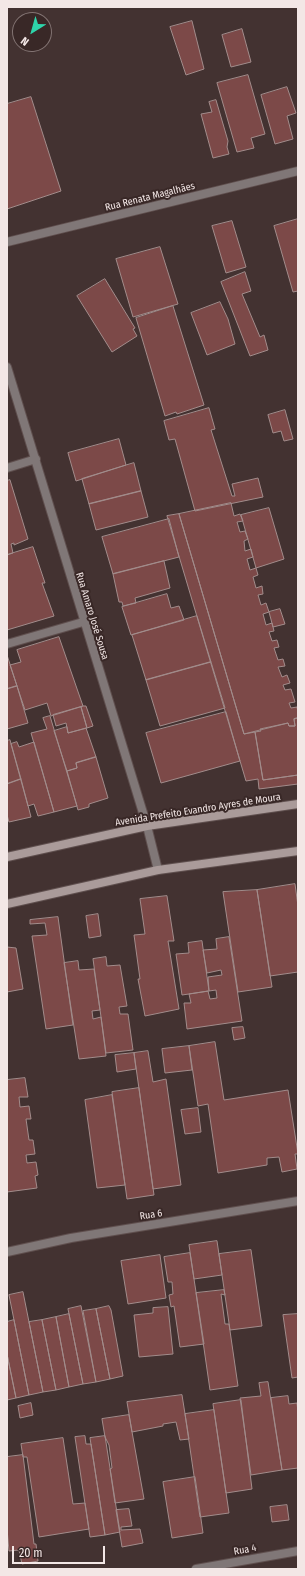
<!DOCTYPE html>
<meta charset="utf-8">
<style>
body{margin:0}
#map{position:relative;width:305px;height:1576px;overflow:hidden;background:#433231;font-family:"Fira Sans Condensed",sans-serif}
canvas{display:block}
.frame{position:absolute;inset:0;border:8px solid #f3e7e6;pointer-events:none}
.north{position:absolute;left:12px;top:12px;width:40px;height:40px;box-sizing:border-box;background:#392827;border:1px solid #837473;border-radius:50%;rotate:217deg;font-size:11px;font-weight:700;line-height:16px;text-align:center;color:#f3e7e6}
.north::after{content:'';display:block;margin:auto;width:14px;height:18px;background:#2ed4aa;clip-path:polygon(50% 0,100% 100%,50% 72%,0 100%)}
.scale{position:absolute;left:12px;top:1546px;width:93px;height:18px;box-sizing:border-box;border:2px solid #f3e7e6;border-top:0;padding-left:5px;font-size:12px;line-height:14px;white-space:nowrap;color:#f3e7e6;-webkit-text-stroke:3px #392827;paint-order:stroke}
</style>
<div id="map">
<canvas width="305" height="1576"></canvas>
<div class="frame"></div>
<div class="north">N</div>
<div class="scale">20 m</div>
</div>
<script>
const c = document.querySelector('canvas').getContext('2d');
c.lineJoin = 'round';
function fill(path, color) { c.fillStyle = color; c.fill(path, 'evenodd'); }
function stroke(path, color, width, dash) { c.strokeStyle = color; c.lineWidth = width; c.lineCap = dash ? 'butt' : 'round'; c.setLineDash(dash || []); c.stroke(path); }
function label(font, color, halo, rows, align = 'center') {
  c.font = font + ' "Fira Sans Condensed",sans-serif'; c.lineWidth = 4; c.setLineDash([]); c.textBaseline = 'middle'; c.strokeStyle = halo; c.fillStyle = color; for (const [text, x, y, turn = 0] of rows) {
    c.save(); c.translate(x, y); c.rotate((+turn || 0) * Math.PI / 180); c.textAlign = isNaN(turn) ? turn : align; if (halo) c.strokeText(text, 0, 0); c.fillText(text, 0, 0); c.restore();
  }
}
const building = new Path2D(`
 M192,21l12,48 -18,6 -16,-48z
 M242,29l9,33 -20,5 -9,-32z
 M248,75l17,59 -14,4 3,10 -17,4 -20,-69z
 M287,87l9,26 -9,3 6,23 -18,5 -14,-49z
 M31,97l30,94 -54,18v-105z
 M216,100l12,41 -1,6 2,7 -16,4 -12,-44 11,-2 -3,-10z
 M298,219v72l-5,1 -19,-66z
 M232,221l14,46 -20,6 -14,-47z
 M160,247l18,57 -45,13 -17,-58z
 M245,272l6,19 -9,3 18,43 4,-2 4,15 -18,6 -29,-74z
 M105,279l30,49 -2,1 4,7 -25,16 -35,-56z
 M220,302l8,17 7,25 -28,11 -16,-42z
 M173,306l31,99 -27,9 -1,-2 -11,4 -29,-98z
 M209,408l6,21 -4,1 21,66h3l-3,-12 26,-6 5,19 -68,14 -20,-72 -6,1 -5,-19z
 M285,410l8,29 -9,2 -3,-10 -8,2 -5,-18z
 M119,439l7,26 -50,16 -8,-28z
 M134,463l7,28 -52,13 -7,-25z
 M10,480l18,59 -14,6v-2l-3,1 2,9 -6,2v-74z
 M141,491l7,26 -52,13 -7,-26z
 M231,503l3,13 6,-2 3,7 -6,1 3,10 5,-1 3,8 -4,2 1,10 6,-2 2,8 -6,2 3,11 6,-2 2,7 -5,2 3,11 6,-2 1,8 -5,1 3,10 5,-2 3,9 -6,2 3,11 6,-2 2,8 -5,1 3,9 5,-1 2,7 -5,1 4,12 5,-1 2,7 -7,1 4,10 5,-2 3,8 -7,2 2,5 6,-1 4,13 -6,1 2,5 6,-1 1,5v6l-4,1 1,7h-6l-1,-3 -44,11 -65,-220z
 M269,508l15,51 -28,9 -15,-53z
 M179,514l65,220 11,-2 8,48 35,-5v9l-39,5 -1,-10 -12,2 -79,-265z
 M169,519l10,38 -66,17 -11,-37z
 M33,547l12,36h-3l12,33 -47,14v-75z
 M164,561l6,27 -35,10 1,5 -13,3 -1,-4h-3l-6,-28z
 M167,594l4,14 8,-2 5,14 -53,15 -9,-28z
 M280,609l5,15 -12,3 -4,-15z
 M197,616l14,46 -65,18 -14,-45z
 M59,637l24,69 -32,10 -4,-13 -22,7 -15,-45 11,-3 -4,-12z
 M7,655l10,31 -10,3z
 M211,662l14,46 -65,18 -14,-46z
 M17,686l11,37 -21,6v-40z
 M83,706h3l7,20 -6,2 -6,-21z
 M81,707l6,21 -19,5 -2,-10 -10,3 -3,-11z
 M226,712l14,49 -79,22 -15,-50z
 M50,716l27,90 -23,6 -23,-79 16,-4 -4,-11z
 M298,718v57l-35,5 -8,-48 6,-1 -1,-2 28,-6 1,3h6l-1,-7z
 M67,727l1,6 18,-5 10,29 -20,6 1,5 -10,3 -13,-40z
 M10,740l11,39 -14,5v-43z
 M17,742l2,5 15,-5 20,70 -16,4 -4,-12 -6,2 -17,-62z
 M96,757l12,41 -19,6v3l-11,3 -11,-39 10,-3 -1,-5z
 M21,779l10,38 -22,5 -2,-7v-31z
 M295,884l3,22v66l-28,4 -13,-86z
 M257,890l15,97 -34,5 -15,-100z
 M167,896l7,45h-6l11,68 -34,7 -7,-37h2l-6,-44 11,-1 -5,-35z
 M98,914l3,22 -12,2 -3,-22z
 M58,917l15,108 -27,4 -14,-93 15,-1 -2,-12 -15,1v-4z
 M229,937l13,84 -55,8 -3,-26h7l-2,-9 19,-3 2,8 7,-1 -1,-8 -7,1 -1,-14 14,-2 -1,-5 -14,3 -4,-23 14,-1 -1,-10z
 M202,941l7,50 -27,4 -6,-41 13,-1 -1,-10z
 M7,947l9,1 7,41 -16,3z
 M106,957l1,9 13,-1 7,41 -8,1 1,7h8l5,36 -27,3 -13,-94z
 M78,961l1,9 15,-1 6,41 -8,1 1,8 8,-2 5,39 -27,3 -15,-96z
 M243,1027l2,11 -11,2 -2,-12z
 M215,1042l9,58 64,-10 10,64h-3l2,15 -15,3 -3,-15 -12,1v7l-49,8 -10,-69 -10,2 -9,-60z
 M189,1046l3,24 -27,3 -3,-24z
 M148,1051l5,31 13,-3 15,106 -28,4 -19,-136z
 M134,1053l2,16 -19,3 -2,-17z
 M25,1078l3,19h-9l1,10 9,-1 2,13h-5l3,21h4l2,14 -9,1 1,8 9,-1 2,13 -3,1 2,12 -30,4v-112z
 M139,1088l15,107 -27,4 -15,-107z
 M112,1095l13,90 -28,3 -12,-88z
 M198,1108l3,24 -16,2 -4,-24z
 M217,1241l5,34 -28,4 -5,-34z
 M251,1250l11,76 -32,4 -11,-76z
 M190,1253l14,91 -24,3 -6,-41 -3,1 -2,-12 4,-1 -1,-12h-4l-4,-25z
 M160,1255l6,43 -38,6 -7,-43z
 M224,1290l1,5 -4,-1 4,30h4l9,62 -28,4 -14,-97z
 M23,1292l20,100 -14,3 -20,-100z
 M81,1306l15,76 -13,2 -15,-75z
 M109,1306l2,4 12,66 -13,3 -14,-70z
 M168,1307l5,47 -34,3 -5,-42 19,-2v-5z
 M96,1309l14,70 -14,3 -13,-71z
 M69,1314l14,70 -14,3 -13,-70z
 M298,1314v63l-6,1 -9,-63z
 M56,1317l13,70 -13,3 -14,-70z
 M14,1320l15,75 -13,3 -9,-44v-32z
 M42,1320l14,70 -13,2 -14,-70z
 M7,1354l9,44 -9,2z
 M268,1382l14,88 -31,5 -11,-77 21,-2 -2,-13z
 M182,1395l7,44 -9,1 -4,-18 -13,2v2l-31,6 -5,-30z
 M288,1396l1,8 8,-1 1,9v56l-16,2 -11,-72z
 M241,1400l11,89 -26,4 -13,-89z
 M31,1403l2,12 -13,3 -2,-12z
 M214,1410l15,103 -29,4 -15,-103z
 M129,1415l15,84 -29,4 -5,-34 2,-1 -3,-23 -4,-8 -3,-18z
 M85,1436l1,8h5l14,91 -15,2 -15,-100z
 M105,1436l15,96 -15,3 -15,-97z
 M63,1438l10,66 12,-1 4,26 -50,8 -12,-80h-4l-2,-13z
 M23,1455l11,89h2l2,17 -16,3 -3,-14 -10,1 -2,-22v-72z
 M195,1477l8,56 -31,5 -9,-56z
 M287,1505l2,15 -17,2 -2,-15z
 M129,1509l3,17 -11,1v3l19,-1 3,14 -21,4 -6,-37z`);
fill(building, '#7c4948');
stroke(building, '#a28c8b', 1);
const street = new Path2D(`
 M7,242l291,-71
 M7,367l140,459 11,44
 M7,468l29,-9
 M7,644l76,-22
 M7,1252l64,-14 227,-37
 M196,1569l102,-18`);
const secondary = new Path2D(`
 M7,857l140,-31 151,-22
 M7,904l151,-34 140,-19`);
stroke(street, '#5f4f4e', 10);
stroke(secondary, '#5f4f4e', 10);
stroke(street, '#807777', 8);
stroke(secondary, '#aa9b9a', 8);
label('10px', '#f3e7e6', '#392827', [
 ["Rua Renata Magalhães",150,197,-14],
 ["Rua Amaro José Sousa",92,616,73],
 ["Avenida Prefeito Evandro Ayres de Moura",198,810,-9],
 ["Rua 6",151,1215,-9],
 ["Rua 4",245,1550,-10]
]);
</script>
